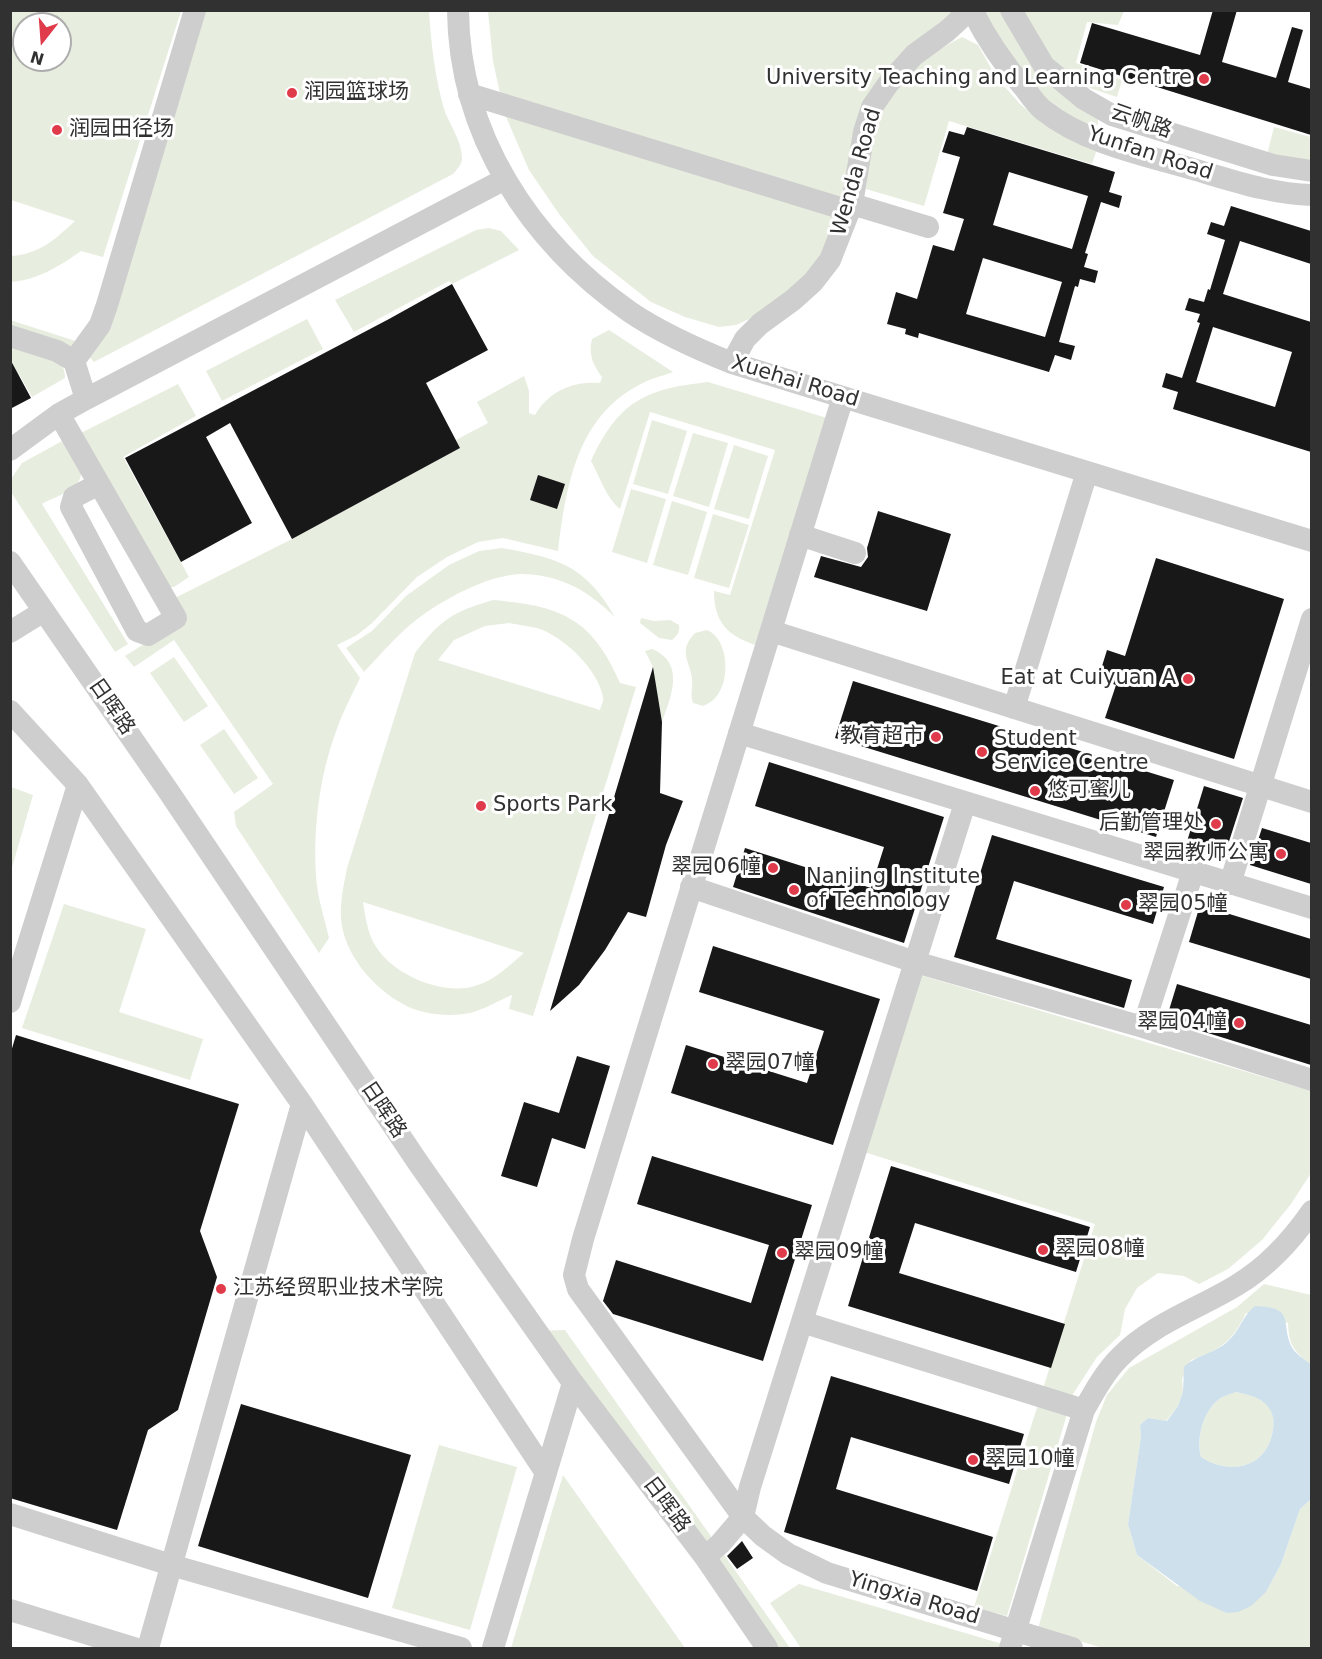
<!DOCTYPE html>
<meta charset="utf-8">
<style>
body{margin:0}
#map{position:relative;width:1322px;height:1659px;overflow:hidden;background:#fff;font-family:"DejaVu Sans",sans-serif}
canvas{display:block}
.frame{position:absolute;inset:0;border:12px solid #313131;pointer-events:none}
.north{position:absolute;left:12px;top:12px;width:60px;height:60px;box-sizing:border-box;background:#fff;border:2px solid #adadad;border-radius:50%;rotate:197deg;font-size:16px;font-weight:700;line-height:24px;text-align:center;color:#313131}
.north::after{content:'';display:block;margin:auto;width:21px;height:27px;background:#df3b4a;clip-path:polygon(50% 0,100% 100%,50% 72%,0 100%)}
</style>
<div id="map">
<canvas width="1322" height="1659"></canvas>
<div class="frame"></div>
<div class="north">N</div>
</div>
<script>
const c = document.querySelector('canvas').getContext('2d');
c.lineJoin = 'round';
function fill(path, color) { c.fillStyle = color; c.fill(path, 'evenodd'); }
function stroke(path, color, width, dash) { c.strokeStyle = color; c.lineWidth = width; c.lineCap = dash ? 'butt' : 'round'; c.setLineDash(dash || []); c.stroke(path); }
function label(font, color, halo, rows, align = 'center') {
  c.font = font + ' "DejaVu Sans","Noto Sans SC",sans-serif'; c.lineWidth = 6; c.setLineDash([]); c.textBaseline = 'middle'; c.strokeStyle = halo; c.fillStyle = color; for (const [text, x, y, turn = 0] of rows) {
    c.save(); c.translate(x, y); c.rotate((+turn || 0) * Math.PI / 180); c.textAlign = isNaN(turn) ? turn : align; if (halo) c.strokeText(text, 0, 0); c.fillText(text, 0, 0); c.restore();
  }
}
fill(new Path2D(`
 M955,10l-70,63 -53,164 -21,35 -53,43 -22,10 -17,2 -34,-10 -34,-15 -58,-46 -34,-42 -30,-44 -25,-58 -11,-51 -5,-50z
 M10,11h171l-78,246 -22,-6c-21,15 -44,29 -70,31v-26c29,-2 43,-16 64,-35l-64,-21zM24,24h36v36h-36z
 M205,11h224c2,33 6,66 15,98 5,15 18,32 18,49 0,7 -5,11 -9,16l-359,188 -7,-8z
 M983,11h21l94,103v10l-5,5 -29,-14 -46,-43z
 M1018,11h106l-6,14 -31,-3 -11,41 46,17 -5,17 -27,-9 -36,-25z
 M962,37l16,8 18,32 24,27 20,17 58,25 -6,18 -143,-43 -25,85 -58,-17c2,-22 5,-52 13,-73 14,-37 50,-62 83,-79z
 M1274,127l37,10v27l-44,-9z
 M489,228l12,3 18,19 -67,34 -3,-3 -95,51 -19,-32 141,-70z
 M307,319l16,30 -101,52 -16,-30z
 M10,320l75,24 -11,17 -63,-25z
 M609,330l64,42c-11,4 -24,7 -34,13 -63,33 -73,103 -81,166l-55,-13 -25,4 -31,15 -30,20 -46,47 -14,11 -20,10 23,33c-8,17 -17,33 -23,51 -17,44 -24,98 -21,146 1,21 8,42 13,63l-10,15 -83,-127 -2,-14 39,-28 -99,-144 -40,27 -9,-11 59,-37 -11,-20 119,-60 168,-91 -4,-8 32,-17 -11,-21 47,-26 5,15v22l6,2c14,-24 38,-34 65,-32l2,-6c-9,-12 -14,-23 -10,-38z
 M11,343c19,6 55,9 54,35l-33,19 -13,-23 -8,4z
 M708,382l119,36 -72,227c-28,-10 -41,-23 -41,-54l16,4 45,-145 -125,-38 -30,97c-14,-11 -20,-32 -29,-48 28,-60 54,-72 117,-79z
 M178,384l18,32 -73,41 66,120 -15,10h-8l-85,-154z
 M652,420l35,11 -19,63 -35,-10z
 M693,433l35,10 -19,64 -36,-11z
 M64,440l17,34c-1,16 -27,23 -39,30l86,140 -13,8 -104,-160v-13l11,-16z
 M734,445l34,11 -19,63 -35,-10z
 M631,489l35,10 -19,64 -35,-11z
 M672,501l35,11 -19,63 -35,-10z
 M713,514l36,11 -20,63 -35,-10z
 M502,548c56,10 83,17 113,69 -15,-14 -30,-27 -49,-34 -14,-6 -30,-9 -45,-9 -34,1 -79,26 -105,46 -19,15 -35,34 -52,52l-18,-24 26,-17 34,-35 43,-31 30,-14z
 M493,600c68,6 99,18 127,83l16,4 -103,329 -24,-7 3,-14c-14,6 -27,14 -42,18 -21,4 -48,2 -67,-9 -30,-16 -60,-51 -62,-86 -1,-17 3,-34 6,-50l68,-215c26,-34 38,-41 78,-53zM509,623c9,2 19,3 28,5 26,8 61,41 66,69 1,4 -2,9 -3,13l-162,-50 16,-20 31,-14zM363,903v-1l161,51c-14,12 -28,26 -46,32 -31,12 -80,-8 -99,-34 -11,-14 -13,-31 -16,-48z
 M641,618l13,3 16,-1 9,5c1,7 -2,11 -7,15l-13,-2 -19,-15z
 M707,630c22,9 24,52 8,68 -3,4 -8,6 -12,8l-10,-3c-3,-8 0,-16 -1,-25 -3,-19 -14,-27 3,-45z
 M652,649c34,14 19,48 10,73l-10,-57 -7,-14z
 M174,657l34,49 -24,16 -34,-49z
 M224,729l34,49 -24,16 -34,-49z
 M11,787l22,8 -22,76 -1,-84z
 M64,904l82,25 -27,83 84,27 -13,41 -168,-52z
 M920,975l391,116v82l-20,31 -29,36 -34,29 -29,15 -15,-8 -26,-3 -21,15 -12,21 -5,26 -23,22 -24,37 -66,222 -33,-9 121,-383 -231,-72z
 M1264,1284l47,11v70c-17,-14 -22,-19 -23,-42l-42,-10c-14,29 -26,37 -55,47l-9,19 1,13 -5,14 -12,15 -18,-3 -8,7 1,12 -13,87 9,31 40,31 89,6 15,-28 19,-55 11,-10v149h-208l-65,-19 58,-207 11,-27 22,-27 108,-61z
 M565,1330l225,318h-23l-229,-317z
 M1236,1392c12,3 26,5 34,16 5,8 4,18 2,27 -8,34 -44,40 -71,22 -5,-17 2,-45 17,-57 5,-4 13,-6 18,-8z
 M439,1445l78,22 -47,163 -78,-22z
 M563,1475l122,173h-174z
 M799,1584l217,64h-215l-31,-45z`), '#e7eddf');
fill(new Path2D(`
 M1255,1306c43,1 24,19 38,43 4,6 13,11 18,16v134l-11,10 -19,55 -15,28 -15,14 -13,6 -11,1 -27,-12 -63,-46 -9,-31 13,-87 -1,-12 8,-7 19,3 11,-15 5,-14 1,-25c13,-13 32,-13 45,-27 11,-10 14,-25 26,-34zM1236,1392c12,3 26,5 33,16 6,8 5,18 3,27 -8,34 -44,40 -71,22 -5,-18 2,-45 17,-57 5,-4 13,-6 18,-8z`), '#cde0ec');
fill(new Path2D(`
 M1213,10h24l-15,52 54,16 16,-51 11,3 -15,52 23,7v46l-231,-72 12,-40 108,32z
 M967,127l148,45 -6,20 13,4 -3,12 -18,-6 -16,51 3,1 -4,13 14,4 -3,12 -15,-4 -2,8 -3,-1 -16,56 16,4 -4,14 -16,-5 -6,17 -130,-39 -1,5 -13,-4 1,-5 -19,-5 9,-32 21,7 16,-54 21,6 10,-32 -21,-6 17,-56 -18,-5 7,-21 15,4zM1009,172l79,24 -16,53 -79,-24zM983,258l79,24 -17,55 -79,-23z
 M1231,206l80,25v33l-71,-23 -17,53 88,28v130l-138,-43 5,-17 -16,-5 4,-14 16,5 18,-55 -3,-1 3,-8 -15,-4 4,-12 15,4 4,-13 2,1 15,-50 -18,-6 4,-12 13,4zM1213,327l79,25 -17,55 -79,-25z
 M452,284l36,66 -62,33 34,65 -168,91 -62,-116 -24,14 46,86 -71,39 -56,-104 264,-139z
 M10,359l21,39 -21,11z
 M538,475l27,9 -8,25 -27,-9z
 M878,511l73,23 -24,77 -113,-34 7,-21 40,11 7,-10 -1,-9z
 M1156,558l128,41 -50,160 -129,-41 11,-33 -18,-6 9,-29 18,6z
 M653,667l9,55 -2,71 23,8 -17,44 -20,72 -18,-5 -23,38 -26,35 -29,26z
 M853,681l321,99 -18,57 -321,-99z
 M769,762l175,55 -40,126 -171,-56 12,-39 126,40 13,-41 -129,-41z
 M1204,786l39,12 -20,62 -38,-12z
 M1262,828l49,15v41l-61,-19z
 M992,835l172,52 -11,37 -139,-43 -18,58 136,41 -8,28 -170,-51z
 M1200,905l111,34v40l-122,-37z
 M713,946l167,53 -47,146 -162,-52 15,-48 121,38 17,-52 -125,-39z
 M1177,984l134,41v40l-145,-45z
 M16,1035l223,69 -39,127 17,46 -39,133 -30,20 -31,100 -107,-32v-443z
 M577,1056l33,10 -25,83 -33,-11 -15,49 -36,-11 23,-74 35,11z
 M652,1156l160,49 -49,156 -150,-47 -10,-13 13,-41 135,43 18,-58 -132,-41z
 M891,1166l199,61 -14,45 -161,-49 -16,50 166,51 -14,44 -203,-62z
 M831,1376l193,58 -15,50 -158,-47 -15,52 157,48 -16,54 -193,-59z
 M241,1404l170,51 -43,143 -170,-52z
 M742,1541l11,17 -16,11 -10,-13z`), '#181818');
stroke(new Path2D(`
 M458,10c1,125 72,232 172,302 31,21 67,37 102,51l580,178
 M972,10c15,30 32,55 54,80 5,7 11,15 17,20 43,34 102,45 153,60 38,11 76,24 116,25
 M1011,10l33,56 40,33 28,16 161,50 39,6
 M469,94l381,117
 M852,204l76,23
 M10,336l47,15 17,10 12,38
 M74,361l26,-36 7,-20 88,-295
 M732,363l13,-24 15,-15 33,-24 20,-18 17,-22 22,-56 12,-72 8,-25 16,-23 26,-29 33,-24 12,-11 6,-10
 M843,397l-260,842 -9,36 4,14 165,228 20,19 25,18 39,19 245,75
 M59,414l117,204 -28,17 -11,-4 -66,-124 3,-10 25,-13
 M10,450l49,-36 27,-15 419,-220
 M800,535l55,18
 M10,562l159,230 250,372 154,219 132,174 62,91
 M771,631l541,171
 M10,632l34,-21
 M1014,708l73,-236
 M10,711l68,74 224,319
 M739,733l573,175
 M1230,884l82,-265
 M691,887l224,75 228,65 169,53
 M10,1002l68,-217
 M1143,1027l50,-155
 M802,1322l282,88
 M10,1514l161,51 290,83
 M705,1557l15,-13 23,-27 7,-30 215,-684
 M10,1610l124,38
 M148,1648l154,-544 244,369
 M493,1648l80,-265
 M1010,1648l74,-238c10,-18 21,-38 36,-53 33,-34 78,-48 117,-72 30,-18 55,-45 75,-74`), '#cecece', 22);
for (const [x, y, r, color] of [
 [1204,79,6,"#df3b4a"],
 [292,93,6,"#df3b4a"],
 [57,130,6,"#df3b4a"],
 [1188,679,6,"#df3b4a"],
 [936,737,6,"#df3b4a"],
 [982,752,6,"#df3b4a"],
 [1035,791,6,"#df3b4a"],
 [481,806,6,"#df3b4a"],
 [1216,824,6,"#df3b4a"],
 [1281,854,6,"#df3b4a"],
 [773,868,6,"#df3b4a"],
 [794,890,6,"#df3b4a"],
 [1126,905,6,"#df3b4a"],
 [1239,1023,6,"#df3b4a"],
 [713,1064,6,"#df3b4a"],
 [1043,1250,6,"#df3b4a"],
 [782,1253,6,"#df3b4a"],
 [221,1289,6,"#df3b4a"],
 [973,1460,6,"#df3b4a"]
]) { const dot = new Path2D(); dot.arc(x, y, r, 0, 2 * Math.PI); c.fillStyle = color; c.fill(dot); stroke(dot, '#fff', 2); }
label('21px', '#313131', '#fff', [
 ["University Teaching and Learning Centre",1192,79,"right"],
 ["润园篮球场",304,93],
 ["润园田径场",69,130],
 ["Eat at Cuiyuan A",1176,679,"right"],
 ["教育超市",924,737,"right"],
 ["Student",994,740],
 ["Service Centre",994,764],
 ["悠可蜜儿",1047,791],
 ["Sports Park",493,806],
 ["后勤管理处",1204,824,"right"],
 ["翠园教师公寓",1269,854,"right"],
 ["翠园06幢",761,868,"right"],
 ["Nanjing Institute",806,878],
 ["of Technology",806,902],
 ["翠园05幢",1138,905],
 ["翠园04幢",1227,1023,"right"],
 ["翠园07幢",725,1064],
 ["翠园08幢",1055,1250],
 ["翠园09幢",794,1253],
 ["江苏经贸职业技术学院",233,1289],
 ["翠园10幢",985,1460]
], 'left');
label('21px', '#313131', '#fff', [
 ["云帆路",1141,122,19],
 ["Yunfan Road",1150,154,18],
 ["Wenda Road",857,172,-74],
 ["Xuehai Road",795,382,17],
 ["日晖路",111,707,55],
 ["日晖路",383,1110,56],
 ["日晖路",666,1505,53],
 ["Yingxia Road",914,1599,17]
]);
</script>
